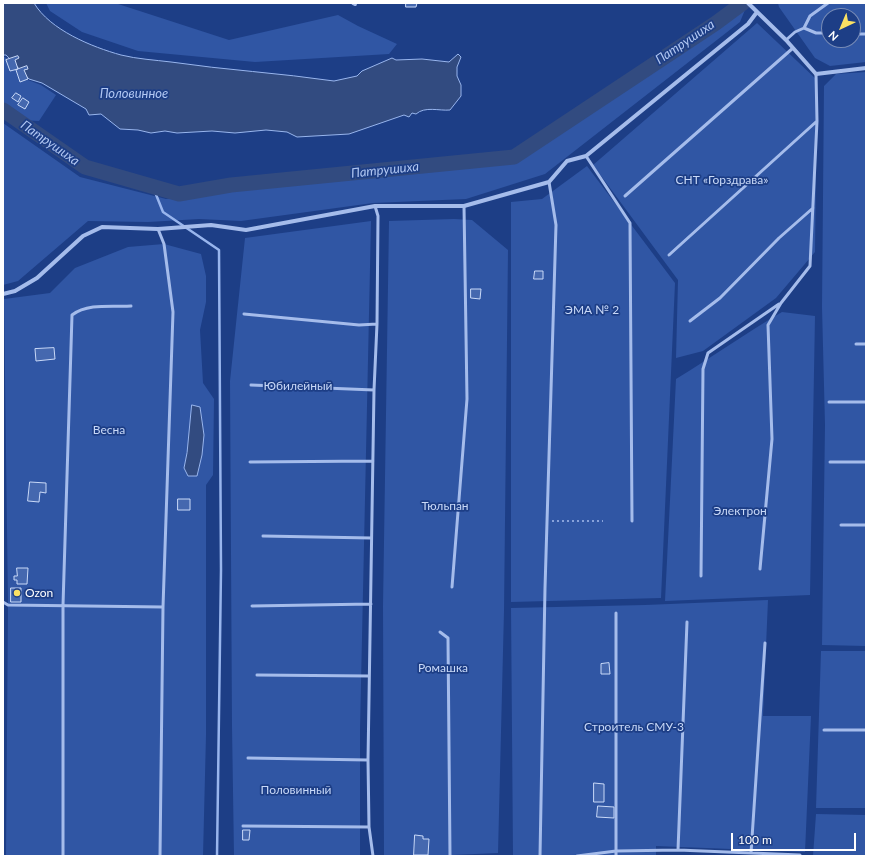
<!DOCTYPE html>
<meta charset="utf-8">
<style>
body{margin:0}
#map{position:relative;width:869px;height:859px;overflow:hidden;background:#1d3e86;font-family:Lato,sans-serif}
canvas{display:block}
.frame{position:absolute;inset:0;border:4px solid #fff;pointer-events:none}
.north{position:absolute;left:821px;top:8px;width:40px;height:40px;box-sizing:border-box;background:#1d3e86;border:1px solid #778bb6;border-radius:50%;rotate:224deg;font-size:11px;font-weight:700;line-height:16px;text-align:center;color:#fff}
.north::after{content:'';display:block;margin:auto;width:14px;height:18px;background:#fbe163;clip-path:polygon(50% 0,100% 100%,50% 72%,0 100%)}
.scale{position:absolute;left:731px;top:833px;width:125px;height:18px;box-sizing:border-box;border:2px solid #fff;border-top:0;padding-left:5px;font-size:12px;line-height:14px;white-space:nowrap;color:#fff;-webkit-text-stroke:3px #1d3e86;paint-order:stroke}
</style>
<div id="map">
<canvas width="869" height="859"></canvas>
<div class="frame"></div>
<div class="north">N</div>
<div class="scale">100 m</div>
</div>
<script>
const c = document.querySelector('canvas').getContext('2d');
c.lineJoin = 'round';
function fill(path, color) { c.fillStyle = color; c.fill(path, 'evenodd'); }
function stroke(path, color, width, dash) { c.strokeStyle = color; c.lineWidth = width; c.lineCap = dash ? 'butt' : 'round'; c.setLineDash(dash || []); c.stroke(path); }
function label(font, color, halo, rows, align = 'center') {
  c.font = font + ' Lato,sans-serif'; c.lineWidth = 3.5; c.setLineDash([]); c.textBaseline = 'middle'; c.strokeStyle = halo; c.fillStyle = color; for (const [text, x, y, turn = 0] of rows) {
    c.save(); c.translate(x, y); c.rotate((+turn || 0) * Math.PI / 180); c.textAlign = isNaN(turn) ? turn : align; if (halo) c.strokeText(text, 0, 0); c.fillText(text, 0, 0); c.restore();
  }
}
fill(new Path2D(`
 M46,3h69l114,37 109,-25 20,11 39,18 -8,10 -134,8 -117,-11 -56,-19 -32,-21z
 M778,3h88v59l-36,4 -15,-8 -36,-51zM829,16h24v24h-24z
 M747,5l-7,17 -195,152 -79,25 -93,4 -132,18 -42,-2 -51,3 -60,-1 -70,60 -15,4v-162l77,54 86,22 187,-22 162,-15z
 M757,23l60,57 -2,172 -39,46 -73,53 -27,7 2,-78 -85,-115z
 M3,57h2l23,23 13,5 15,10 -17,26 -36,-2z
 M866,72v574l-44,-1 3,-220 -3,-118 2,-221 12,-12z
 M587,166l88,117 -14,315 -150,4v-400l31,-3z
 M454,219l18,1 36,30 -4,361 -6,242 -68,3h-46l-1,-250 6,-385z
 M371,221l-11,509v126h-126l-2,-130 -2,-345 15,-143z
 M164,244l37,10 5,22v26l-6,28 3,53 11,16 -1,76 -7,10v250l-3,121h-197l2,-251 -4,-306 46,-6 25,-25 53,-21z
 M782,312l33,4 -5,279 -145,6 11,-222c36,-22 70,-46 106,-67z
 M768,600l-5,116h48l-6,136 -149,-6v10h-143l-2,-248 134,-3z
 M821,651h45v157h-50z
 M816,814l50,1v41h-53z`), '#3056a4');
const water = new Path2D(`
 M3,3h31c16,27 58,44 87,52 16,4 34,5 50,7 54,8 109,11 163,19l23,-5 5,-5 30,-13 4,2 26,-1 27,3 9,-8 3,3 -4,10v9l4,9v11l-11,14c-11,1 -25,-4 -34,4l-4,-1 -3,4 -5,-2 -55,19 -52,3 -10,-5 -21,-2 -31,3 -23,-2 -35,2 -12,-2 -14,2 -13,-3 -18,-1 -19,-15 -12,1 -3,-6 -44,-26 -13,-4 -23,-24h-3z
 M192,405l8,2 4,28 -2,20 -5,21h-9l-4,-8 3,-15z`);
fill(water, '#324b80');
stroke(water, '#98b5ed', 1);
stroke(new Path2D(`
 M153,187l10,25 56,38 2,320 -4,286`), '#98b5ed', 2.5);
stroke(new Path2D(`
 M3,110l82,57 94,27 52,-9 283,-28 202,-134 27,-20`), '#324b80', 15);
const building = new Path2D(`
 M406,3h11l-1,4h-10z
 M18,56l1,2 -4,2 3,9 -8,2 -4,-11z
 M27,66l1,3 -4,1 4,9 -8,3 -4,-12z
 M16,93l5,3 -3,6 -6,-4z
 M23,98l6,4 -4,7 -7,-4z
 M535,271h8v8h-9z
 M471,289h10l-1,10 -9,-1z
 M54,348l1,11 -19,2 -1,-12z
 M30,482l16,1v10l-6,-1 -1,10 -11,-1z
 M178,499h12v11h-12z
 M17,568h11l-1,16h-10v-4h-3v-4h3z
 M11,588h10v14h-10z
 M609,663l1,11h-9v-10z
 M594,783l10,1v18h-10z
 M598,806l16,1v11l-17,-1z
 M243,830h7l-1,10h-6z
 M415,835l8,1v3h6l-1,16h-14z`);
fill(building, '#4568af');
stroke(building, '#c9d9f8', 1);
stroke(new Path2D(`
 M552,521h51`), '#a5bceb', 1.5, [2, 3]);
stroke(new Path2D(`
 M804,28l12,5h13
 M853,34h13
 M786,40l9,-8 9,-4 6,-12 18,-13
 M586,156l44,67 2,298
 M625,196l168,-148
 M158,229l6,15 9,68 -10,295 -3,249
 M669,255l148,-134
 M244,314l115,11 18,-1
 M690,321l30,-23 59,-60 34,-30
 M856,344h10
 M251,385l123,5
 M829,402h37
 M250,462l123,-1
 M830,462h36
 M841,525h25
 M263,536l108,2
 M760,569l12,-130 -4,-114 13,-22 29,-37 7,-145 -1,-47
 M701,576l2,-207 5,-16 71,-49
 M452,587l15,-188 -3,-193
 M3,602l5,3 155,2
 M252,606l119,-2
 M440,632l8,6 2,218
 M257,675l112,1
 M824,730h42
 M248,758l120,2
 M243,826l126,1
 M678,850l9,-228
 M751,853l14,-210
 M63,856v-251l9,-290c16,-12 40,-8 59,-9
 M373,856l-4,-29 -1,-67 6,-370 3,-66 1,-108 -3,-10
 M540,856l5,-268 11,-363 -7,-43
 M577,856l39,-5 62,-1 122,5
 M616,856v-243`), '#a5bceb', 3);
stroke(new Path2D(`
 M353,3l2,1
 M748,3l38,37 30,34 50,-6
 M3,294l12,-3 22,-13 46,-42 19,-9 56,2 53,-4 35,5 129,-24h89l85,-24 18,-21 19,-5 162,-132 9,-12`), '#a5bceb', 4);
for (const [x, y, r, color] of [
 [17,593,4,"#fbe163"]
]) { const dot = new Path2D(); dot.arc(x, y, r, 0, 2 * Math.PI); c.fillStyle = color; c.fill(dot); stroke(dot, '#1d3e86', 1.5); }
label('12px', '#c9d9f8', '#1d3e86', [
 ["СНТ «Горздрава»",722,180],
 ["ЭМА № 2",592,310],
 ["Юбилейный",298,386],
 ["Весна",109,430],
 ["Тюльпан",445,506],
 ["Электрон",740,511],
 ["Ромашка",443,668],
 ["Строитель СМУ-3",634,727],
 ["Половинный",296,790]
]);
label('12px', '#fff', '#1d3e86', [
 ["Ozon",25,593]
], 'left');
label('italic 13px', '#b0c6f2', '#1d3e86', [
 ["Патрушиха",685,42,-34],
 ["Половинное",134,94],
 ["Патрушиха",50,143,35],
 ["Патрушиха",385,170,-6]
]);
</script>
